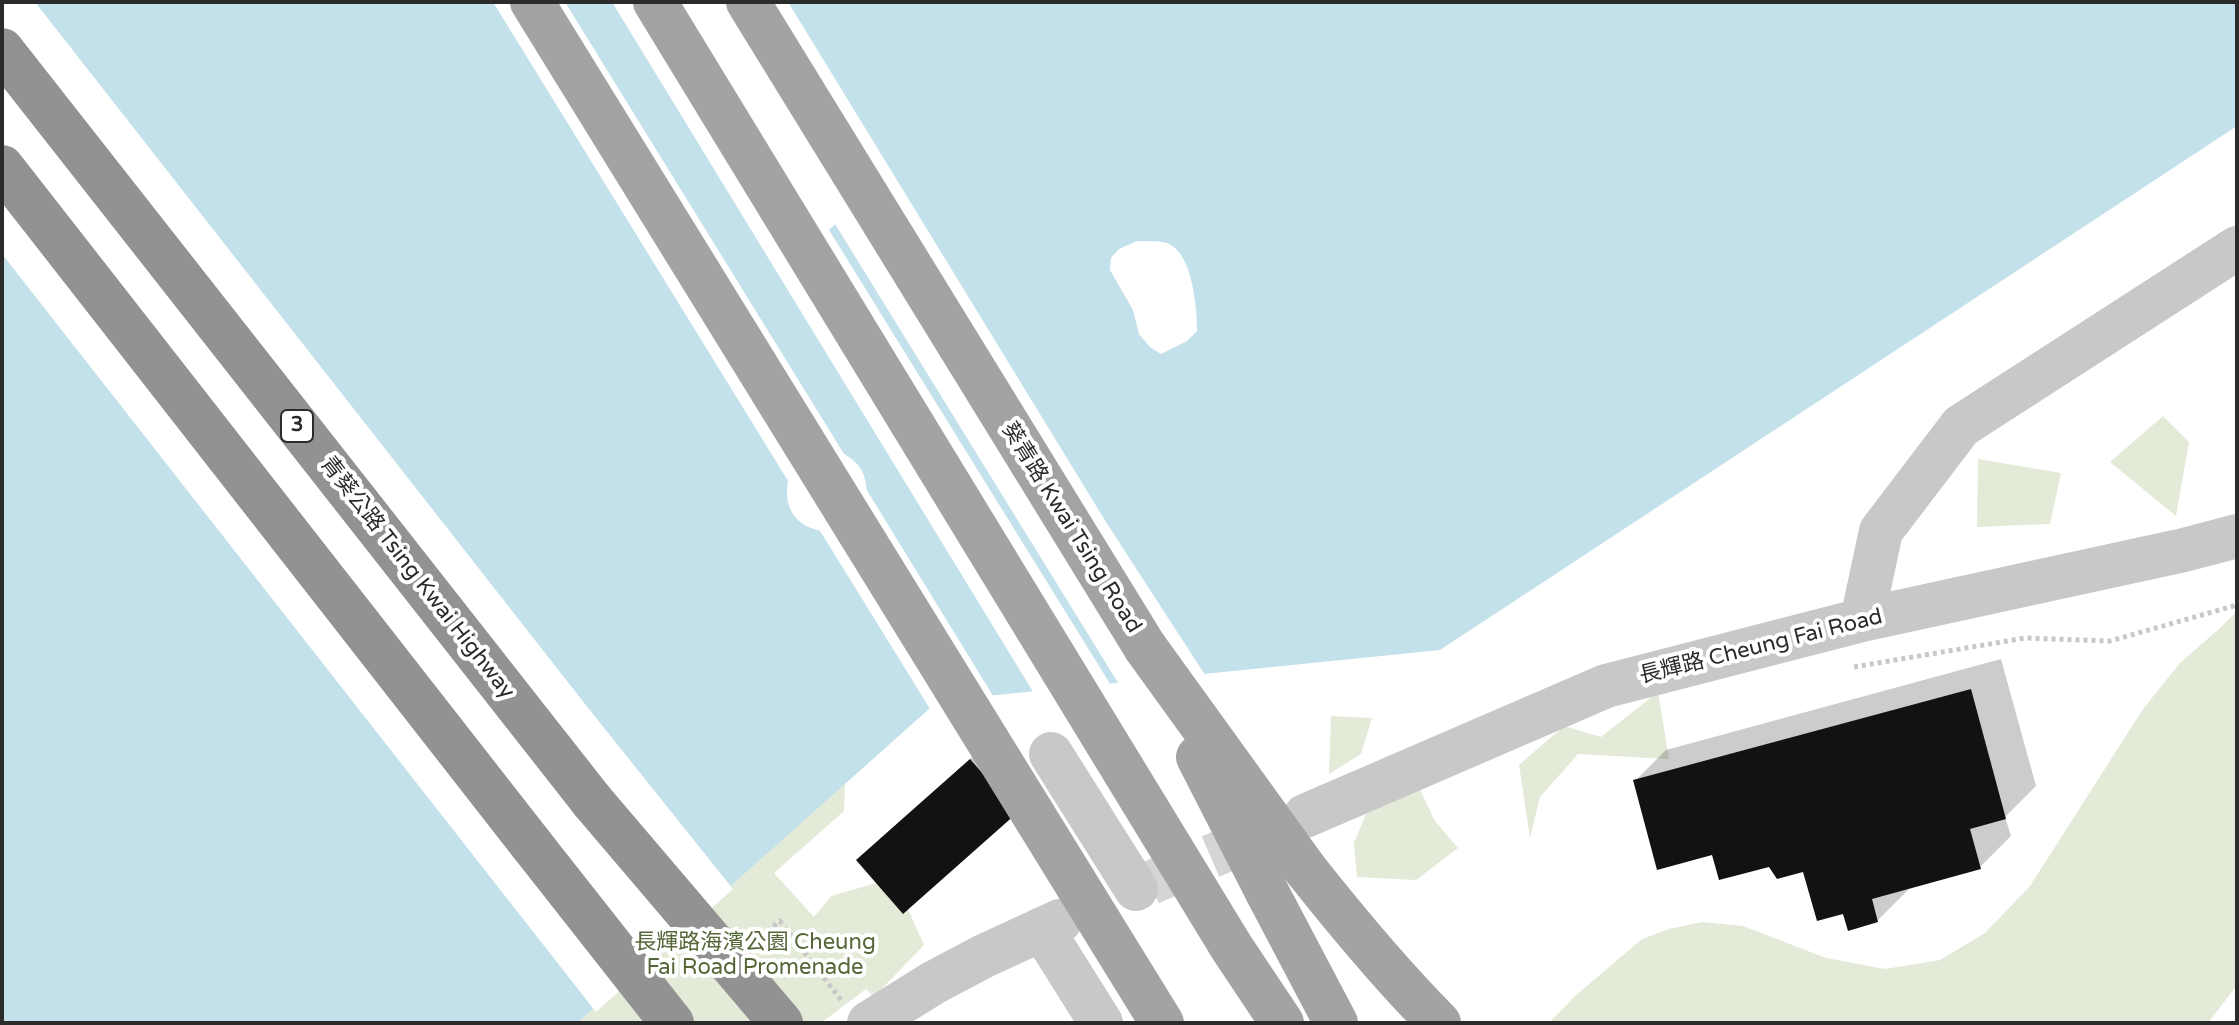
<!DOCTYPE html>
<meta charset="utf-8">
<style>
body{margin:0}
#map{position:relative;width:2239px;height:1025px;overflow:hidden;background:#fff;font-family:"Varela Round",sans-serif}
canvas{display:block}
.frame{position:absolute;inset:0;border:4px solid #2b2b2b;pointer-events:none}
</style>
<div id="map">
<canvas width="2239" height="1025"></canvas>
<div class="frame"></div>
</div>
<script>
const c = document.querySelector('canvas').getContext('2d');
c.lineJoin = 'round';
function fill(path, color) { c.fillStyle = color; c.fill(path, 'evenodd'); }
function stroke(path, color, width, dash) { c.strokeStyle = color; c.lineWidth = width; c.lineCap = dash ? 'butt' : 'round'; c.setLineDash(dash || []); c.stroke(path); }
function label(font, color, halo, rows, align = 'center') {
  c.font = font + ' "Varela Round","Noto Sans TC",sans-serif'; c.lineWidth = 8; c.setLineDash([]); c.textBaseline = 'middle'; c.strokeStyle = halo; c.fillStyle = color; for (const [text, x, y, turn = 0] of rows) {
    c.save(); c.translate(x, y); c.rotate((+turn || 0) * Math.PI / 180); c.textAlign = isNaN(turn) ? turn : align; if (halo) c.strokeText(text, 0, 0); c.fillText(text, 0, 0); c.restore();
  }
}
fill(new Path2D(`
 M2163,416l26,26 -13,74 -66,-54z
 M1978,459l83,14 -11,51 -73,3z
 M2237,611v374l-29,38h-659l26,-27 67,-57 27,-10 33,-7 41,4 83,32 59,11 55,-9 45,-27 45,-47 113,-177 37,-46 40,-35z
 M1658,692l11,67 -91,-5 -38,43 -10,41 -11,-73 45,-39 37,11z
 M1331,716l41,2 -11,36 -32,20z
 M1415,779l20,42 23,27 -42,32 -59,-3 -3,-34 21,-51z
 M845,783l-1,28 -70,62 40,44 17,-21 63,-18 30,67 -50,52 -8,-8 -45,34h-244z`), '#e4ead8');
fill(new Path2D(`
 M2,2h2235v124l-797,524 -502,51 -361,322h-575zM1137,241c9,1 24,-1 32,3 24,11 28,65 28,87l-10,10 -26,13 -11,-7 -11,-13 -6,-24 -23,-40 1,-12 8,-9zM839,451c21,12 27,20 28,44l-36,37c-37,-2 -52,-27 -40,-62z`), '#c3e1ea');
fill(new Path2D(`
 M2,2h33l550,702 148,185 -137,123 -594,-758z
 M493,2h72l284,460 -12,-7 -35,8 -8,9 -4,12z
 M612,2h176l318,520 101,156 -87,8 -285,-462 -6,6 283,457 -77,8z
 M863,484l132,215 -55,6 -8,7 -115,-186 14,2 29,-22 3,-11z`), '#fff');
fill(new Path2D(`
 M2001,659l35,127 -31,31 6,19 -31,31 -72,20v3l-31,31 -32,-9 -40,-43 -92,-17 -78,-71 31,-31z
 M996,736l44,51 -181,73 24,-24z`), '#0003');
fill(new Path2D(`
 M1971,689l35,130 -36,10 11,40 -109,30 6,23 -30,9 -5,-17 -26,7 -14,-49 -26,7 -8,-12 -50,13 -7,-25 -55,15 -24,-90z
 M970,759l47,54 -114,101 -47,-54z`), '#121212');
stroke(new Path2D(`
 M1150,883l126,-55`), '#d5d5d5', 44, [44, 22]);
stroke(new Path2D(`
 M1854,667l171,-29 85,3 127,-36
 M767,931l13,-10 61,79`), '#c8c8c8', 5, [4, 4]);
stroke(new Path2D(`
 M1862,620l19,-89 80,-105 276,-178
 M1051,754l85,135
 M1305,816l301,-130 256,-66 322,-70 53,-14
 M1042,929l59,94
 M869,1023l64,-40 51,-27 76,-35`), '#c8c8c8', 44);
stroke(new Path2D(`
 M748,2l397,645
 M1306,870c42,53 85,105 133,153
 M1267,892l69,131`), '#a3a3a3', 44);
stroke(new Path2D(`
 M2,50l590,751
 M2,167l529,677`), '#929292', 44);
stroke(new Path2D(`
 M532,2l630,1021
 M655,2l577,946 50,75
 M1145,647l161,223
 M1198,757l69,135`), '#a3a3a3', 44);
stroke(new Path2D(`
 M592,801l189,222
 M531,844l141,179`), '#929292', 44);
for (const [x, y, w] of [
 [297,426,32]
]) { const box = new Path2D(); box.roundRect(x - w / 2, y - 16, w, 32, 6); c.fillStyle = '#fff'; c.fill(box); stroke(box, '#2b2b2b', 2); }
label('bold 20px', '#2b2b2b', null, [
 ["3",297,426]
]);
label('22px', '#2b2b2b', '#fff', [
 ["葵青路 Kwai Tsing Road",1071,528,58],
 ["青葵公路 Tsing Kwai Highway",417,578,52],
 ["長輝路 Cheung Fai Road",1761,647,-14]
]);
label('22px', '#556739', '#fff', [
 ["長輝路海濱公園 Cheung",755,943],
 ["Fai Road Promenade",755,968]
]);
</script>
